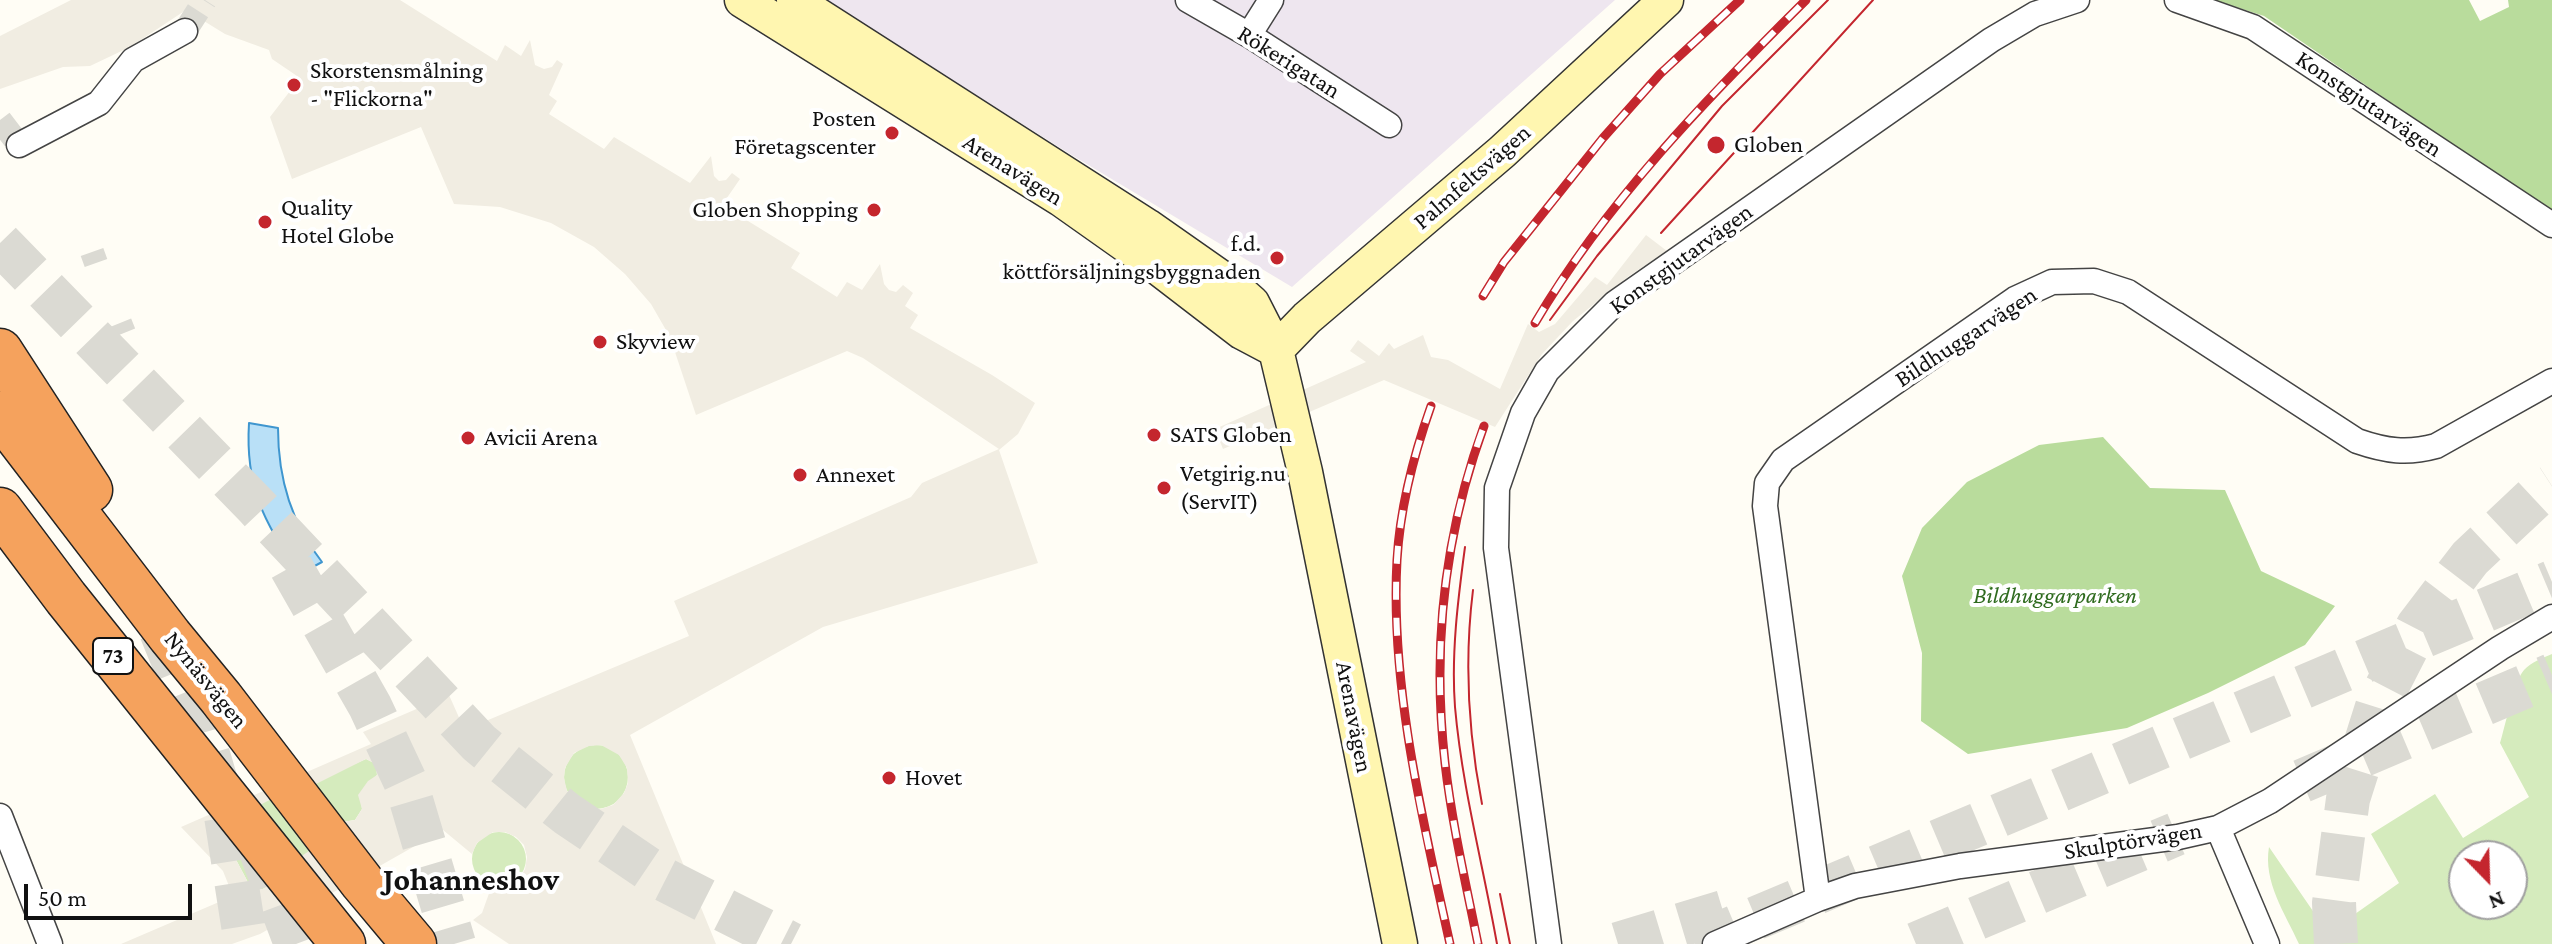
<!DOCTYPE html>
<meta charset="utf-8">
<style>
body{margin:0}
#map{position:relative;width:2552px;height:944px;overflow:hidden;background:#fffdf5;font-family:"Crimson Pro",serif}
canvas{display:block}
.north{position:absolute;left:2448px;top:840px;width:80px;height:80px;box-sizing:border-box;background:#fff;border:2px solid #a0a0a0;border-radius:50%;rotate:157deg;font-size:22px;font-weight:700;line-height:32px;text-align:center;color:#111}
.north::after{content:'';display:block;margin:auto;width:28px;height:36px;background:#c4262e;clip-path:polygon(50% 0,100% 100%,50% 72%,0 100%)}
.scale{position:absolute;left:24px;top:884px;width:168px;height:36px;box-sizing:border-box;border:4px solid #111;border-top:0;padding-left:10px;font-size:24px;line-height:28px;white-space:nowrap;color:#111;-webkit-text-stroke:6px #fff;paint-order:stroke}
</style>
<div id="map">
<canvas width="2552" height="944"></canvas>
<div class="north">N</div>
<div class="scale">50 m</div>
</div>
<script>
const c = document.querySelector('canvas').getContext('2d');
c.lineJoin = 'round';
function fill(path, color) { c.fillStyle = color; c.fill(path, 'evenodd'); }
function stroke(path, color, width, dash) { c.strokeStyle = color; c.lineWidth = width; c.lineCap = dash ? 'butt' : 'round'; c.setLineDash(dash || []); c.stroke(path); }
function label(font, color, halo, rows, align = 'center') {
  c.font = font + ' "Crimson Pro",serif'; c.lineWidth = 8; c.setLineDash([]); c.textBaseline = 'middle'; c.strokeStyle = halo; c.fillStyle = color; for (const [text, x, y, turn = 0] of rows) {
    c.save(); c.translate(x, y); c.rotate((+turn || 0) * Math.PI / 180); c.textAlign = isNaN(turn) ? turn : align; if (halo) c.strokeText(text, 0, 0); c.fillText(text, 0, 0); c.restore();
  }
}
fill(new Path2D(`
 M825,0h790l-323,287 -222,-133z`), '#eee6ef');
fill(new Path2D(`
 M2552,654v290h-253c-14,-31 -36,-62 -30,-97l59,86 71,-50 -28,-49 64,-40 28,44 66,-41 -29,-54c5,-16 15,-64 24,-73 7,-8 19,-12 28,-16zM2464,856h48v48h-48z
 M564 777a32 32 0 1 1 64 0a32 32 0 1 1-64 0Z
 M366,759l10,5 1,11c-10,12 -17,14 -15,34l-7,11 -13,2 -16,18 -63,49 -12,-1 -26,-49 -4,-1 -5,-11 3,-6z
 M472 859a27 27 0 1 1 54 0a27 27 0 1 1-54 0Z`), '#d5ebbd');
fill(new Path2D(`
 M2214,0h255l11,21 29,-14 -1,-7h44v212l-288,-196z
 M2103,437l47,51 75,2 36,81 74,35 -30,39 -97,48 -81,35 -159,26 -47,-33 1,-68 -20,-77 20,-48 45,-46 72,-37z`), '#b9dc9c');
fill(new Path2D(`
 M71,0h329l97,61 8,-16 16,11 9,-16 5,25 9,4 8,-2 5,-7 6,4 -14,31 8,6 -8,13 55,35 10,-12 76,46 21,-27 3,20 5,5 7,-1 6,-7 8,6 -18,26 78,48 -9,15 46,29 10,-15 15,8 18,-26 4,20 5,6 7,2 7,-7 10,8 -8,13 13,9 -8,13 82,47 43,28 -17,31 -19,16 39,113 -215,64 -193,108 86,209h-207l-36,-24 9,-7 10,-28 20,-2 9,-7 4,-7 2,-12 -3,-12 -8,-8 -11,-5h-12l-16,11 -5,11 -29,-24 -183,104 -28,10h-111l112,-48 -10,-25 -42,-44 190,-83 -8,-12 86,-37 12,27 5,-2 3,8 220,-92 -15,-35 237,-104 11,-14 77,-34 -136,-91 -16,-7 -151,64 -26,-78 -19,-33 -26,-30 -31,-27 -43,-24 -51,-16 -46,-3 -33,-77 -129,52 -22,-62 30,-39 -28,-19 -3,-9 -44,-16 -39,-24 -56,37 -40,19 -27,1 -63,22v-53zM601,745l18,10 8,13 1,15 -4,10 -11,12 -12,4h-14l-11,-6 -9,-12 -3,-13 1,-10 9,-15 15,-7zM366,759l10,5 1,11 -9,6 -10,14 4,14 -7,11 -13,2 -30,27 -40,27 -3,8 -6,5 -12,-1 -26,-49 -4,-1 -5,-11 3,-6 14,-2 54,-28 17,-1z
 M1646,235l21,16 -38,25 -56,45 -31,33 -47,73 -111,-47 -161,69 -8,-20 151,-67 -16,-11 8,-11 21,16 10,-13 5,6 29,-14 8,22 17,3 52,29 28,-65 11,8 16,-8 40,-47 12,8z`), '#f1ede2');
const water = new Path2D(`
 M249,423l29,5c0,50 13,95 44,134l-22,12c-36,-50 -55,-88 -51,-151z`);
fill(water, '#b9e0f7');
stroke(water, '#3f96cf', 2);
stroke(new Path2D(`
 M185,31l20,-31
 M0,120l19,25
 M92,252l4,11
 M120,323l4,10`), '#dbdad3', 24, [24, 12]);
stroke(new Path2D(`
 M0,243l256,263 223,237 88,71 98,66 126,64
 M291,567l79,139 36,77 48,161
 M161,631l39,96 26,89 20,128
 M2302,781l250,-106
 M258,843l38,101
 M1618,944l109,-33
 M1695,944l857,-362
 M1916,944l260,-110
 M2336,944l-2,-41 14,-104 30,-95 40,-78 52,-68 65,-61 17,-11`), '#dbdad3', 44, [44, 22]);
const street = new Path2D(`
 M1188,0l61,35 140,90
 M2177,0l76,27 299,198
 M1249,35l22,-35
 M19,145l80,-42 34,-43 52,-29
 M0,816l50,128
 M2218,828l49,116
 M1818,899l-53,-393 2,-23 16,-23 232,-161 37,-17 42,-1 34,11 229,149c29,10 50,13 79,5l116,-65
 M1549,944l-53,-396 1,-60 26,-75 24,-42 68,-68 376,-263 44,-26 42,-14
 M1715,944l103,-45 37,-13 105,-20 218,-29 40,-9 52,-27 230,-153 52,-31`);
const secondary = new Path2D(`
 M742,0l319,199 99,70 82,63 34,18
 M794,0l353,226 87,61 18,16 24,47 29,122 95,472
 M1276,350l31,-32 195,-166 164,-152`);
const highway = new Path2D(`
 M0,351l90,139
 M0,414l170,222 51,62 141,184 52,62
 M0,510l66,88 277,346`);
stroke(street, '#444', 27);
stroke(secondary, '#333', 37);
stroke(highway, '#222', 47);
stroke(street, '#fff', 24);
stroke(secondary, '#fff6b0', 34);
stroke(highway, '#f5a25d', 44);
stroke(new Path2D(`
 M1661,233l212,-233
 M1550,320l47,-64 125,-150 106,-106
 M1465,547c-7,52 -14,107 -10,160 7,80 28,158 42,237
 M1473,590c-9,72 -5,142 9,214
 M1500,894l10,50`), '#c4262e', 2);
const rail = new Path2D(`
 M1483,296l21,-34 99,-124 57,-64 80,-74
 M1535,323c71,-121 172,-225 271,-323
 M1431,406c-17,48 -31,102 -34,154 -7,126 26,261 53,384
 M1478,944c-12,-60 -26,-120 -33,-181 -13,-115 -1,-228 39,-337`);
stroke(rail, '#c4262e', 9);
stroke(rail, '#fff', 6, [18]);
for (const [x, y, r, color] of [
 [294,85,8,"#c4262e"],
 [892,133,8,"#c4262e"],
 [1716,145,10,"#c4262e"],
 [874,210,8,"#c4262e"],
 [265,222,8,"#c4262e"],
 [1277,258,8,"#c4262e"],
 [600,342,8,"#c4262e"],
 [1154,435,8,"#c4262e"],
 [468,438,8,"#c4262e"],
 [800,475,8,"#c4262e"],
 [1164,488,8,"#c4262e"],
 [889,778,8,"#c4262e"]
]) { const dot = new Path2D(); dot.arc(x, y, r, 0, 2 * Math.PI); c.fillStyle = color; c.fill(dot); stroke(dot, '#fff', 3); }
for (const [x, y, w] of [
 [113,656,40]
]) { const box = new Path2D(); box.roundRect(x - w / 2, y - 18, w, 36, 6); c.fillStyle = '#fff'; c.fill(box); stroke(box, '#111', 2); }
label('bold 22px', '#111', null, [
 ["73",113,656]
]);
label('24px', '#111', '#fff', [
 ["Rökerigatan",1289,62,32],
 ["Konstgjutarvägen",2369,104,34],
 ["Arenavägen",1013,170,32],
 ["Palmfeltsvägen",1472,177,-41],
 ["Konstgjutarvägen",1681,259,-36],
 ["Bildhuggarvägen",1966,337,-33],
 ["Nynäsvägen",206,680,51],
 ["Arenavägen",1354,717,79],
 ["Skulptörvägen",2133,841,-9]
]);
label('24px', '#111', '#fff', [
 ["Skorstensmålning",310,71],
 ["- \"Flickorna\"",310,99],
 ["Posten",876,119,"right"],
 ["Företagscenter",876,147,"right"],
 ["Globen",1734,145],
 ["Quality",281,208],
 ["Hotel Globe",281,236],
 ["Globen Shopping",858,210,"right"],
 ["f.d.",1261,244,"right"],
 ["köttförsäljningsbyggnaden",1261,272,"right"],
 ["Skyview",616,342],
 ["SATS Globen",1170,435],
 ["Avicii Arena",484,438],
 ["Vetgirig.nu",1180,474],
 ["(ServIT)",1180,502],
 ["Annexet",816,475],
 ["Hovet",905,778]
], 'left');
label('italic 24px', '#2f6b1f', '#fff', [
 ["Bildhuggarparken",2055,596]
]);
label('bold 32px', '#111', '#fff', [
 ["Johanneshov",471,880]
]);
</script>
